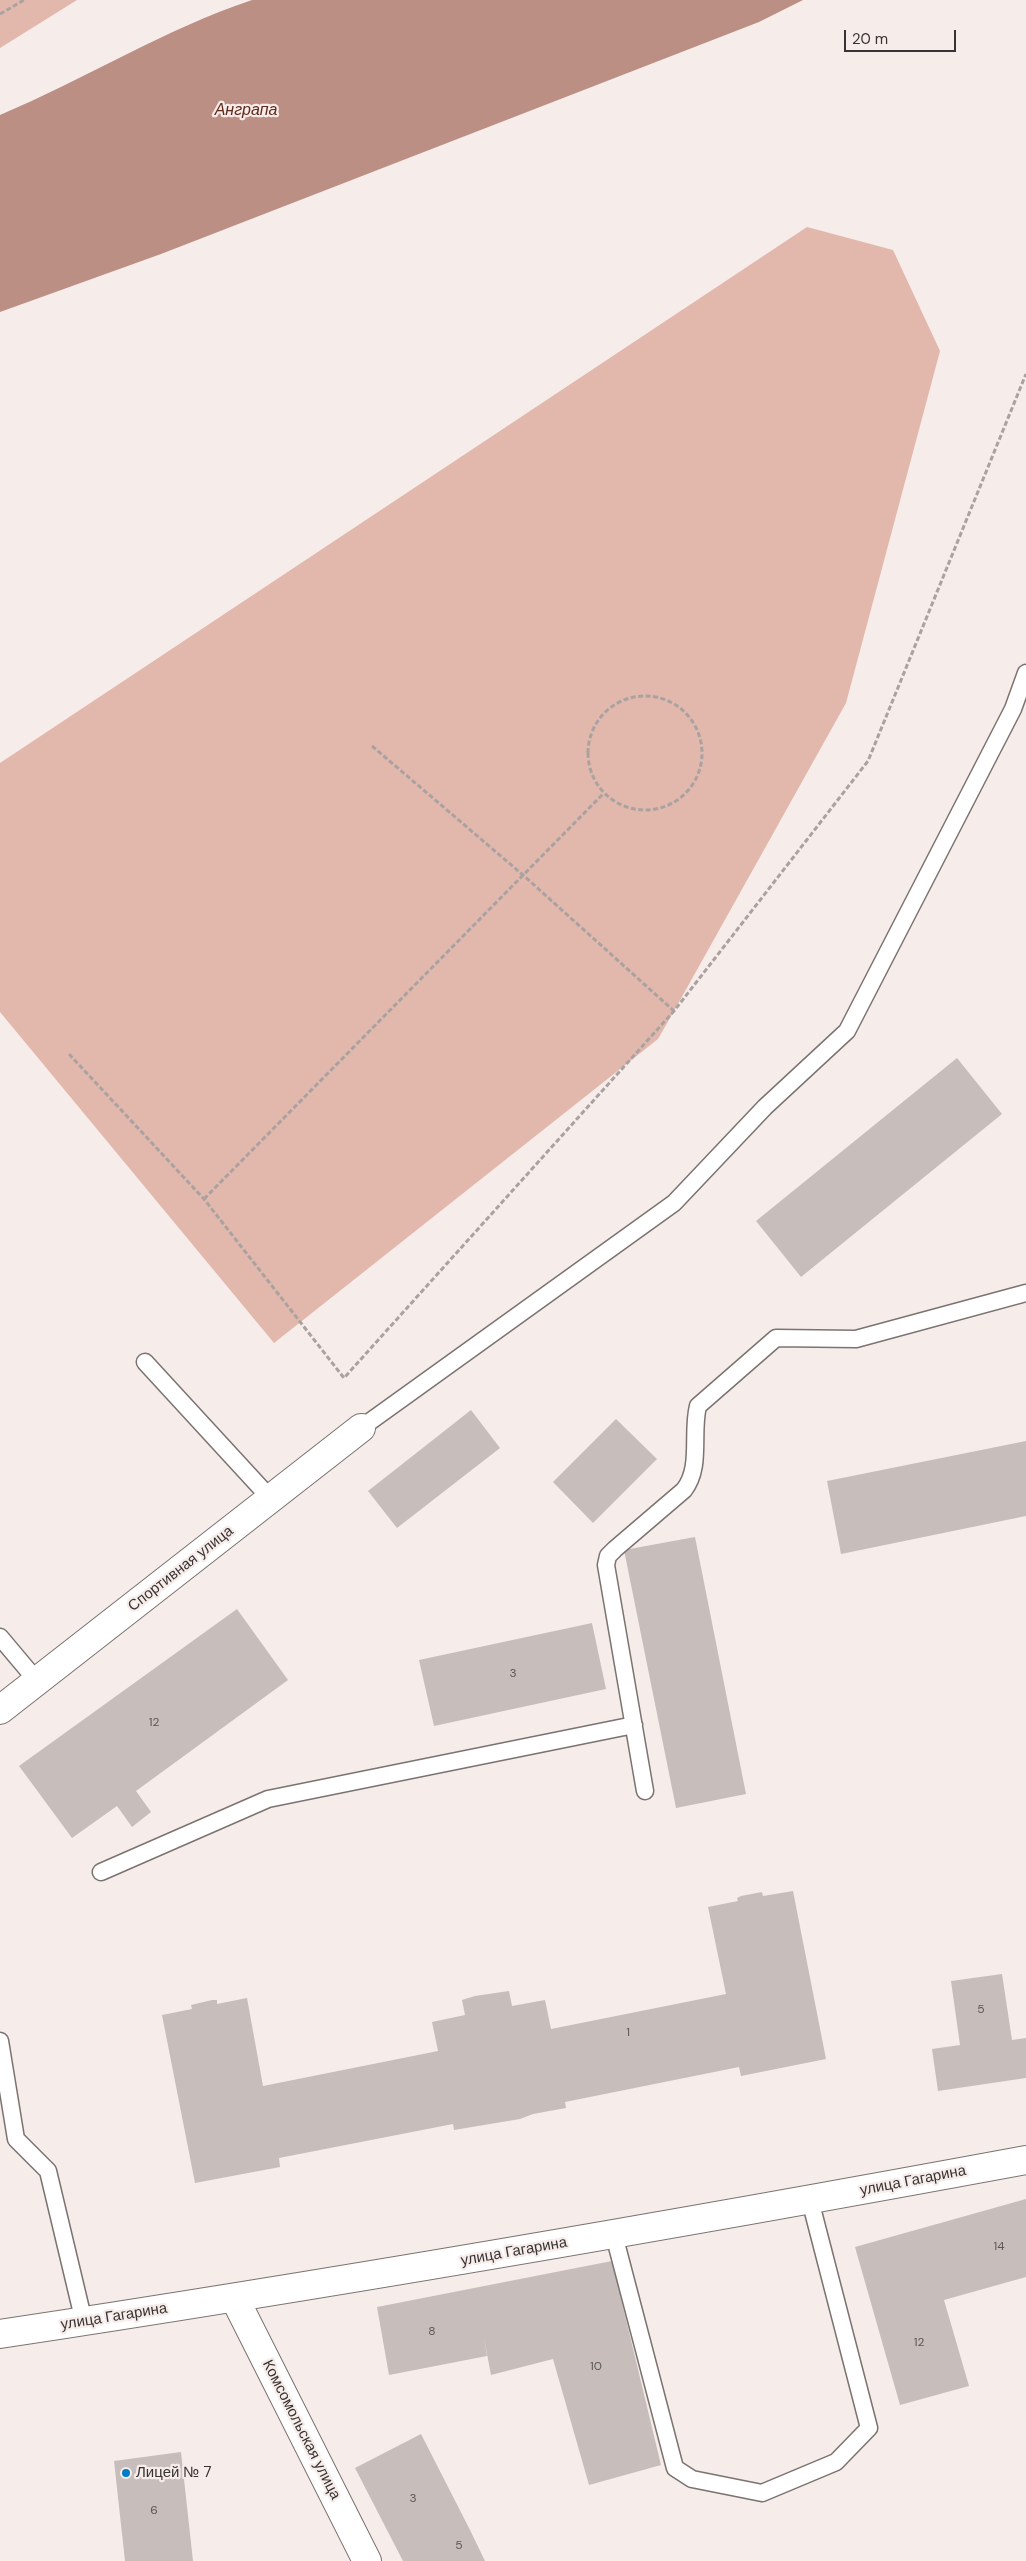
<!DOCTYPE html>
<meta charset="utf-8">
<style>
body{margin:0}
#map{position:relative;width:1026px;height:2561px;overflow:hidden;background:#f6ecea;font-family:"DM Sans",sans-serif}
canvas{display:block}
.scale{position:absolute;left:844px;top:30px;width:112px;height:22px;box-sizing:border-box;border:2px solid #383433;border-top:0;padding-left:6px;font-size:15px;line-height:18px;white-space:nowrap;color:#383433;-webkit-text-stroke:4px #f6ecea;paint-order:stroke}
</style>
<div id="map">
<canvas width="1026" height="2561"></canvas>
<div class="scale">20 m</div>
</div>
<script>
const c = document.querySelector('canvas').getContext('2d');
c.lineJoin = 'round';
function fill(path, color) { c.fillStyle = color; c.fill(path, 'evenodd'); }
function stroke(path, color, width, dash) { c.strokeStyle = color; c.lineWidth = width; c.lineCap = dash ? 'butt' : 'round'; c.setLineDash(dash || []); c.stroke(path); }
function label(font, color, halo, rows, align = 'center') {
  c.font = font + ' "DM Sans",sans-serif'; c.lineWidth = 4.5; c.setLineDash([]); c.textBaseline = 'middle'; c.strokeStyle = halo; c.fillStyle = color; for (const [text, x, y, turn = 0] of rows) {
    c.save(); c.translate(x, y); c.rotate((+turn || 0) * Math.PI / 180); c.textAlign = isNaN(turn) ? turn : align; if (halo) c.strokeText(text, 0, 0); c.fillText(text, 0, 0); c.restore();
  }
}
fill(new Path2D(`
 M0,0h77l-77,48z
 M807,227l86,23 47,101 -94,352 -172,308 -16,28 -384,304 -274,-331v-249z`), '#e2b8ac');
fill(new Path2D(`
 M252,0h551l-44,22 -598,232 -161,58v-197c85,-36 165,-86 252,-115z`), '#bc8f84');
fill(new Path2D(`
 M957,1058l45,56 -201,163 -45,-56z
 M471,1410l29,38 -103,80 -29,-37z
 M616,1419l41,40 -64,64 -40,-41z
 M1026,1441v75l-185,38 -14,-73z
 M695,1537l51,257 -70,14 -52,-258z
 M237,1609l51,71 -152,111 15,21 -19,15 -15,-21 -45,32 -53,-72z
 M592,1623l14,66 -172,37 -15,-66z
 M793,1891l33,168 -85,17 -2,-9 -174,35 1,6 -33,6 -13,5 -66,11 -1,-6 -174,34 1,9 -85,16 -33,-168 30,-6 -1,-4 21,-5h5v4l30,-6 16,88 175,-35 -6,-29 33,-7 -3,-15 13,-4 34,-5 3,15 33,-6 6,29 175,-35 -18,-87 30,-6 -1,-3 4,-2 21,-4 1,4z
 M1002,1974l10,66 14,-2v40l-88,13 -6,-42 28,-4 -9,-64z
 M1026,2199v78l-82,23 25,86 -69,19 -45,-158z
 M612,2261l49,204 -72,20 -36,-126 -62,16 -7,-37 3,18 -98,19 -12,-68z
 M421,2434l49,96 15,31h-82l-48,-93z
 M181,2452l12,109h-68l-11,-100z`), '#c7bebb');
const lane = new Path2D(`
 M145,1362l126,137
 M361,1428l313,-225 91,-96 82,-76 166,-322 13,-36
 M0,1637l37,44
 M645,1791l-39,-226 2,-9 7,-7 69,-59c18,-23 7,-56 14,-84l78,-68 80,1 170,-46
 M101,1872l167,-73 366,-74
 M0,2041l16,98 32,32 36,151
 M614,2235l61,233 17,11 70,14 74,-31 33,-34 -59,-228`);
const street = new Path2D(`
 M0,1710l361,-282
 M235,2299l132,262
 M0,2334c343,-52 685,-111 1026,-174`);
stroke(lane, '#7b7370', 19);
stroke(street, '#7b7370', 30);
stroke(new Path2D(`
 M0,14l24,-14
 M588 753a57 57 0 1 1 114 0a57 57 0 1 1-114 0Z
 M372,746l151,129 151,136
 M69,1054l135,145 140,179 330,-367 194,-250 158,-387
 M204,1199l400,-406`), '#aaa2a1', 3, [5, 2.5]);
stroke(lane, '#fff', 16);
stroke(street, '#fff', 28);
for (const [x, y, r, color] of [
 [126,2473,5,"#007dc6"]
]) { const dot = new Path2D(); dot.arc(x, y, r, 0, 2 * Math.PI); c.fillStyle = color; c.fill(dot); stroke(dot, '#f6ecea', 2); }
label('12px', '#5c5655', null, [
 ["3",513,1674],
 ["12",154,1723],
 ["5",981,2010],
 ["1",628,2033],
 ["14",999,2247],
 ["8",432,2332],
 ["12",919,2343],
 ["10",596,2367],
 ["3",413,2499],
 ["6",154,2511],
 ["5",459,2546]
]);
label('15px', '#383433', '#f6ecea', [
 ["Спортивная улица",181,1569,-38],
 ["улица Гагарина",913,2181,-11],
 ["улица Гагарина",514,2252,-10],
 ["улица Гагарина",114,2317,-9],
 ["Комсомольская улица",301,2430,63]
]);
label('15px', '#383433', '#f6ecea', [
 ["Лицей № 7",136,2473]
], 'left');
label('italic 16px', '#62291a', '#f6ecea', [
 ["Анграпа",246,111]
]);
</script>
